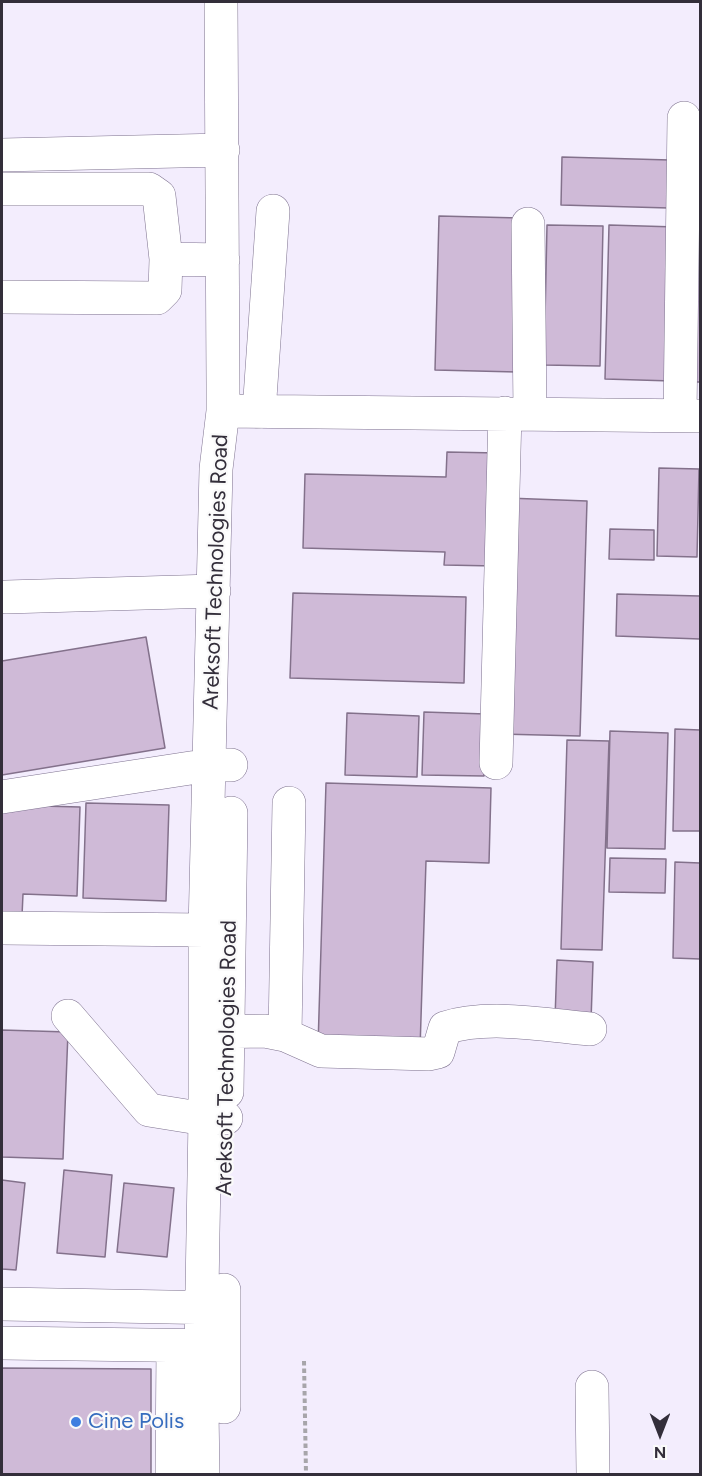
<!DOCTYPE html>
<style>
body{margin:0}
#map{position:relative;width:702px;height:1476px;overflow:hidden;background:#fafafa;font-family:Figtree,sans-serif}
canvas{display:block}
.frame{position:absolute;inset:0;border:3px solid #332e3a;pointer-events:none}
.north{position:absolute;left:630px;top:1404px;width:60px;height:60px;-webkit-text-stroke:4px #fafafa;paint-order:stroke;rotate:180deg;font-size:16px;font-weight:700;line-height:24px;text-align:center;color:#332e3a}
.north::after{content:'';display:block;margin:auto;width:21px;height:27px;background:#332e3a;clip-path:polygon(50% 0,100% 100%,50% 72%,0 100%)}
</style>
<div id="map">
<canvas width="702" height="1476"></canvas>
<div class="frame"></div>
<div class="north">N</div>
</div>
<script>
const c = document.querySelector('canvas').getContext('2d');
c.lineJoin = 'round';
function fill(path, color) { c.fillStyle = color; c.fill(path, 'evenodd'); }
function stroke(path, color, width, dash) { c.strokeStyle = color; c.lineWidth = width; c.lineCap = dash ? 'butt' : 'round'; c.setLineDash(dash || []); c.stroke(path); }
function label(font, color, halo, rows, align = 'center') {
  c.font = font + ' Figtree,sans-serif'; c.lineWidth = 4.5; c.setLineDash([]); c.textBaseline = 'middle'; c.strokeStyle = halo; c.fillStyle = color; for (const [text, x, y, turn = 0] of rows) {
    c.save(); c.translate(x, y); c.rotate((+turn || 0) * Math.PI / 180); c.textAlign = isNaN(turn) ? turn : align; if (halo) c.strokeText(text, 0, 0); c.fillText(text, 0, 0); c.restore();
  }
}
fill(new Path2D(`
 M2,2h698v1472h-698z`), '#f3edfd');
const building = new Path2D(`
 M700,137v245h-6z
 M562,157l108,3 -1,48 -108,-3z
 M439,216l81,2 -3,154 -82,-2z
 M547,225l56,1 -3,140 -56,-1z
 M609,225l67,2 -4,154 -67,-2z
 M447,452l51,1 -3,113 -51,-1 1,-13 -142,-4 2,-74 141,3z
 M659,468l40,1 -2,88 -40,-1z
 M507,498l80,3 -7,235 -80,-2z
 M610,529l44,1v30l-45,-1z
 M293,593l173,4 -2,86 -174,-5z
 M617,594l83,2v43l-84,-3z
 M146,637l19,111 -163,27v-114z
 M424,712l62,2 -2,62 -62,-1z
 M347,713l72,3 -2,61 -72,-2z
 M675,729l25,1v101h-27z
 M610,731l58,2 -3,116 -58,-1z
 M567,740l42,1 -7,209 -41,-1z
 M326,783l165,5 -2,75 -63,-2 -6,188 -102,-3z
 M86,803l83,2 -3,96 -83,-3z
 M2,805l78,2 -3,89 -54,-2 -1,22 -20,-1z
 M610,858l56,1 -1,34 -56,-1z
 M675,862l25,1v96l-27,-1z
 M557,960l36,2 -2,59 -36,-2z
 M2,1030l66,2 -5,127 -61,-2z
 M64,1170l48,5 -7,82 -48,-4z
 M2,1180l23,3 -9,87 -14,-1z
 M124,1183l50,5 -7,69 -50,-5z
 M2,1368l149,1v105h-149z`);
fill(building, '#cfbad7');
stroke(building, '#83718b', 1.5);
const minor = new Path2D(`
 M2,155l221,-5
 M2,189h147l10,7 7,63
 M528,224l2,189
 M2,297l155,1 8,-8 1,-31 57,1
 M223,411l477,5
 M259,412l14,-201
 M680,415l4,-297
 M6,597l208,-6
 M496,763l9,-350
 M2,797l208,-32h21
 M2,928l203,2
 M68,1016l81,94 56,9 21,-1
 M207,1032l58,-1 20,4 36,16 108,3 9,-2 7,-24c42,-14 101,-3 145,1
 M285,1035l4,-232
 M227,1092l4,-279
 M224,1290v117
 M2,1304l222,4
 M2,1343l221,3
 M592,1387l1,87
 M172,1474l1,-127
 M203,1474l-2,-127 4,-228v-189l11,-461 7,-58v-26l-2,-383`);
stroke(minor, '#7e728f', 34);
stroke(new Path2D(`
 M304,1361l2,113`), '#a7a5aa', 4, [4.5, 3]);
stroke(minor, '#fff', 33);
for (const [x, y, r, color] of [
 [76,1422,6,"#3f7fe0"]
]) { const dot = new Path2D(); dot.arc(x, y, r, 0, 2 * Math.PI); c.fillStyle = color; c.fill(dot); stroke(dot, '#fafafa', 2); }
label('22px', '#332e3a', '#fafafa', [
 ["Areksoft Technologies Road",216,572,-88],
 ["Areksoft Technologies Road",227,1058,-89]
]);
label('22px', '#366cbe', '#fafafa', [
 ["Cine Polis",88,1422]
], 'left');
</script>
